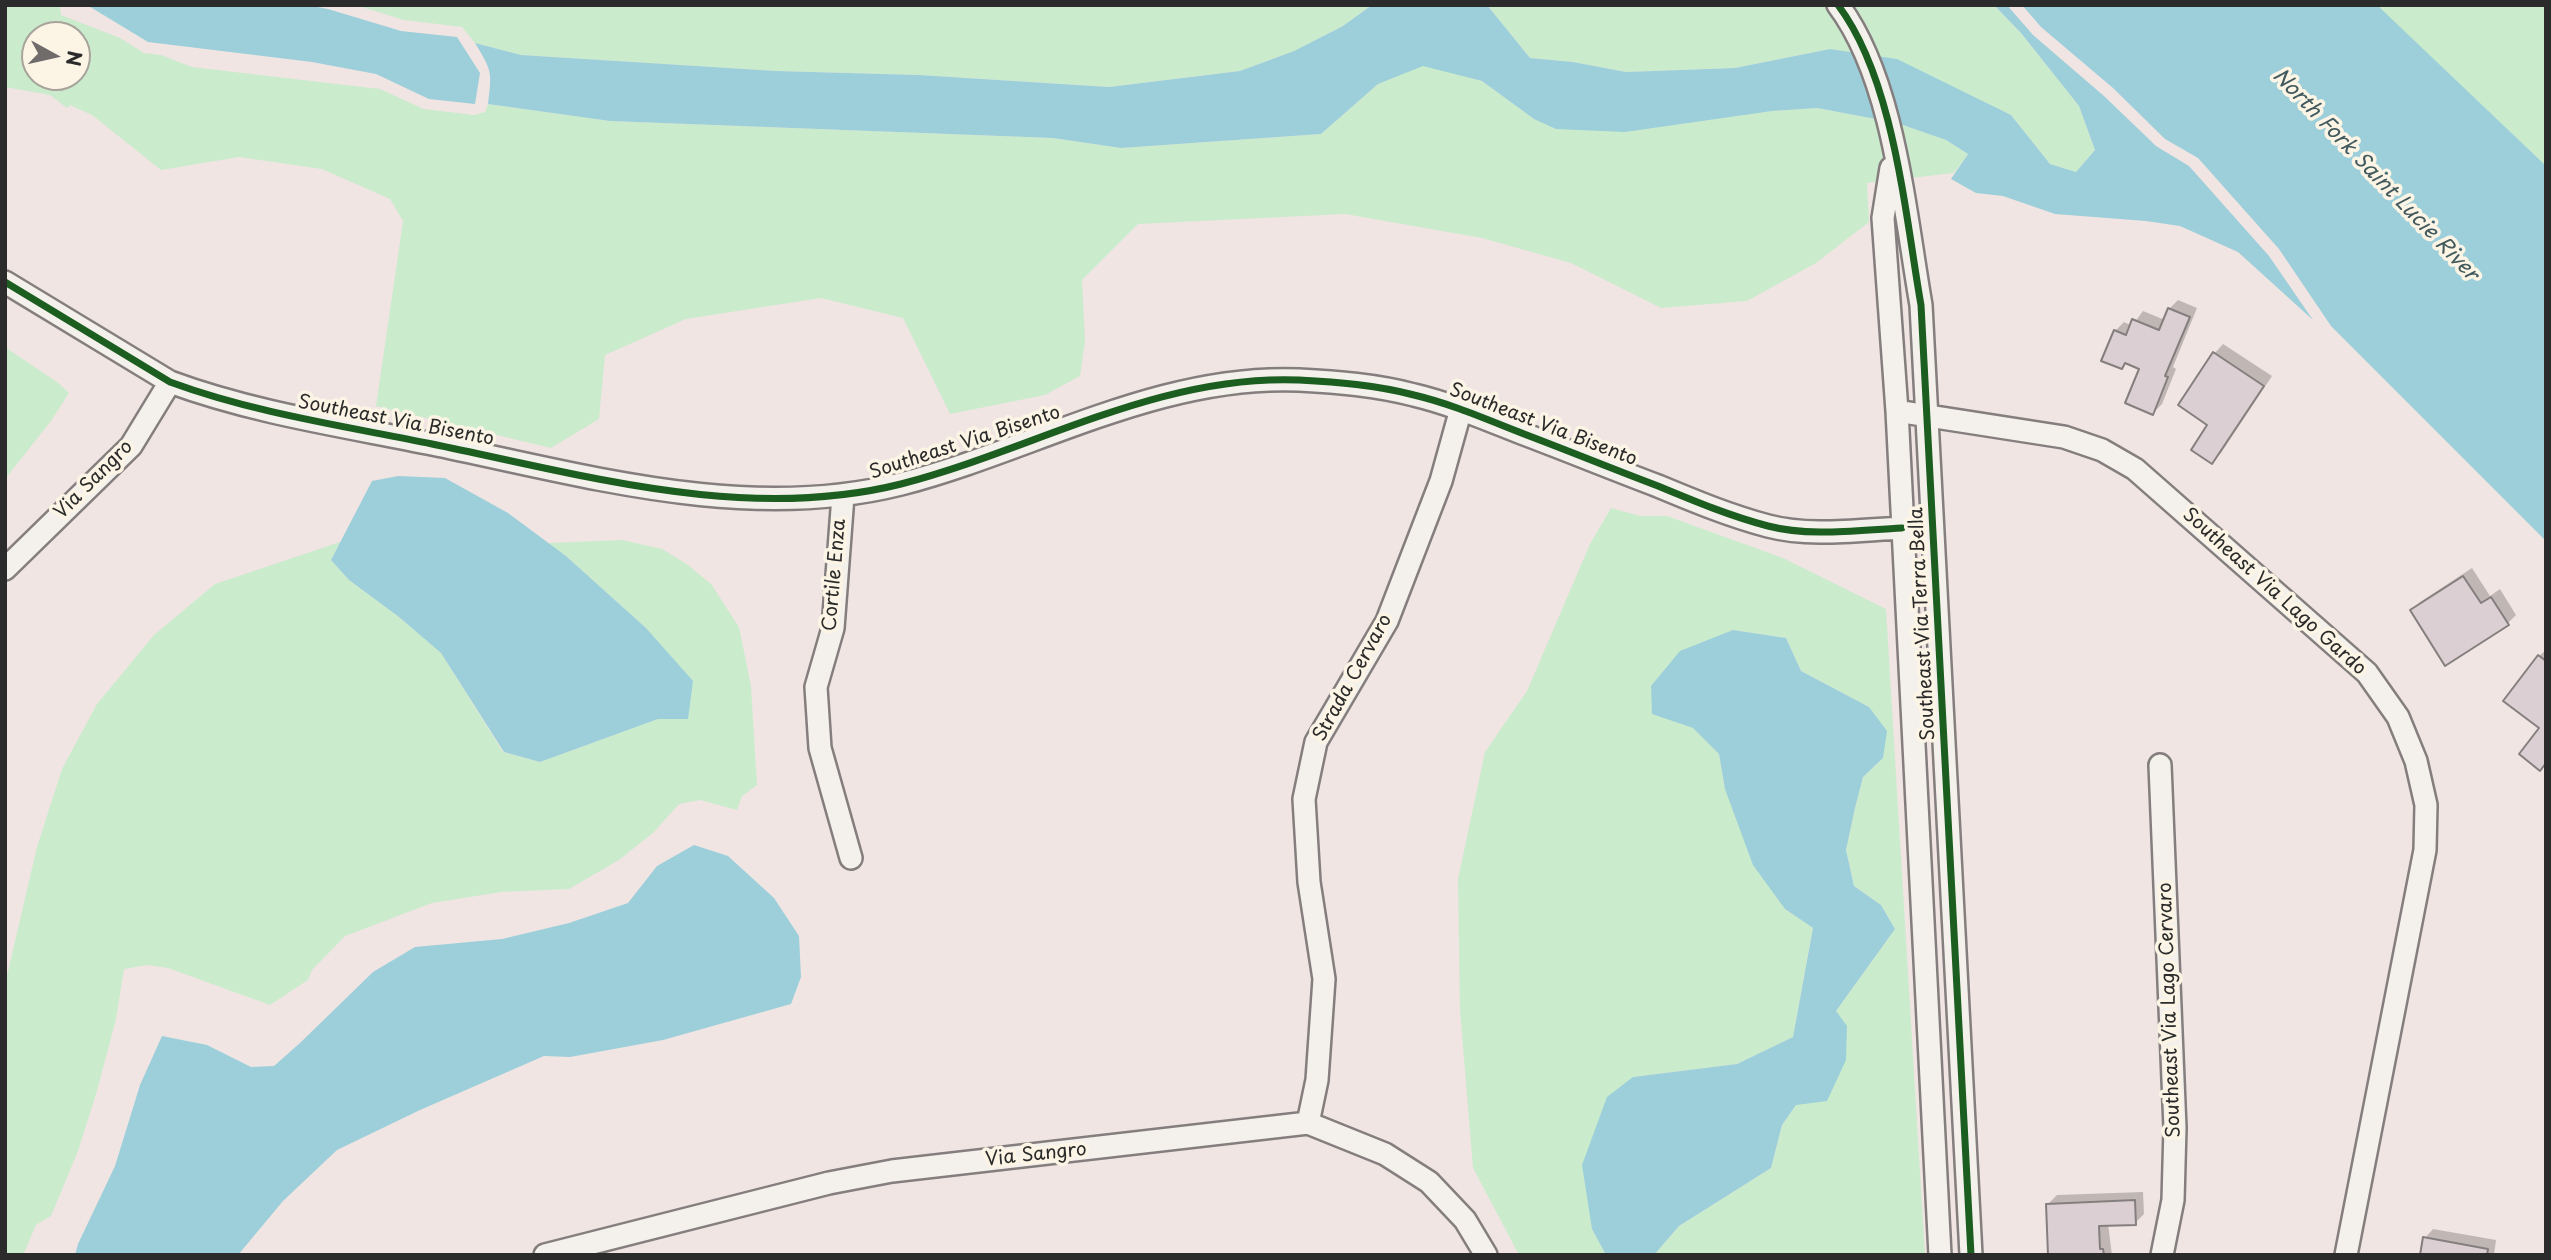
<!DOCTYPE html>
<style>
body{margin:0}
#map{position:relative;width:2551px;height:1260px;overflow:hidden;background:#f0e5e3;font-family:"Playpen Sans",sans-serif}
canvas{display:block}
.frame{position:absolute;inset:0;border:7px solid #2b2b2b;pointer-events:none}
.north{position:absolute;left:21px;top:21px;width:70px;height:70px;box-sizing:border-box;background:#fcf5e5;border:2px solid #a8a49b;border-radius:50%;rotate:98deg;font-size:19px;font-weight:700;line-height:28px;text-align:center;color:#2b2b2b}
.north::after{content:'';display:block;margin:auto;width:24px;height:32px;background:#706c6b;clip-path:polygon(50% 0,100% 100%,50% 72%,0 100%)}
</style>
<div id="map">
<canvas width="2551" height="1260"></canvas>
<div class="frame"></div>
<div class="north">N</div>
</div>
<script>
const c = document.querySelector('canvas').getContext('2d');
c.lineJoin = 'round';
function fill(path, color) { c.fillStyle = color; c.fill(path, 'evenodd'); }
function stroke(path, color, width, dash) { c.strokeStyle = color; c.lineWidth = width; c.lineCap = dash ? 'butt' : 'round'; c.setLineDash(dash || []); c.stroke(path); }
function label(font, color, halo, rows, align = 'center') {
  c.font = font + ' "Playpen Sans",sans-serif'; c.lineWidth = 7; c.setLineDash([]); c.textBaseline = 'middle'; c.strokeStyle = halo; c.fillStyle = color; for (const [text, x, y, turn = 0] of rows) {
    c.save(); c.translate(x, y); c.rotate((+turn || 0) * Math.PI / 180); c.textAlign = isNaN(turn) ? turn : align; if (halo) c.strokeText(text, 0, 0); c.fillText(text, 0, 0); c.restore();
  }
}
fill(new Path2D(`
 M5,5h55l1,10 59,23 24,15 17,2 31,12 188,22 44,20 50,6 11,-3 3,-8 122,17 443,17 68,10 200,-14 57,-50 45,-19 59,16 52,38 238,-8 45,-3 80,15 49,17 22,14 -14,19 -87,10 2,39 -53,41 -69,38 -86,7 -90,-45 -89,-25 -137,-24 -207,10 -56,56 3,61 -5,35 -35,19 -95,19 -47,-96 -82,-20 -135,21 -81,36 -6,64 -48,29 -175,-42 27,-185 -13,-22 -68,-30 -83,-12 -78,13 -69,-55 -22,-10 -3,3 -17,-13 -45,-8zM35,35h42v42h-42z
 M355,5h1017l-29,21 -49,25 -54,20 -131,16 -190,-12 -143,-4 -256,-16 -45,-12 -13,-16 -58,-7z
 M1487,5h507l27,28 58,73 16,44 -19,22 -26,-8 -39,-49 -181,-66 -95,19 -109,4 -53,-10 -43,-4z
 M2257,5h289v274z
 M5,347l52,35 12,11 -18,28 -46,58z
 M1611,508l29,8h27l116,42 103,51 39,646h-271l25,-29 92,-58 11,-43 14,-20 40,-94 59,-82 -14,-24 -27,-19 -8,-36 9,-42 8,-31 20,-19 -14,-51 -68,-36 -15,-33 -53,-8 -81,56v27l41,15 26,26 6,35 60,120 28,19 -20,109 -56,27 -104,13 -41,152 14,26h-87l-46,-87 -13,-158 -2,-131 27,-127 42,-61 63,-147z
 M622,540l40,9 26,16 23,19 28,43 12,59 6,99 -15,11 -5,14 -37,-10 -21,4 -25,28 -35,28 -50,29 -68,3 -69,11 -87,33 -33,34 -4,10 -38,25 -102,-37 -21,-3 -23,4 -8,50 -19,72 -19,60 -27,65 -15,9 -13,30h-18v-271l32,-137 25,-78 35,-65 57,-69 61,-51 125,-42 -9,18 18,20 50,37 42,36 62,99 37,10 118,-43h30l-42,-91 -80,-72 -18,-13z`), '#cbebcd');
fill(new Path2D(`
 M87,5h220l21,4 73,22 56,6 23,36 -5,31 -46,-5 -53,-25 -64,-12 -164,-20z
 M1372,5h115l43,53 43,4 53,10 109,-4 95,-19 67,10 114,56 39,49 26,8 19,-22 -16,-44 -58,-73 -27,-28h13l26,30 71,61 52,50 33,20 80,90 44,64 -75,-68 -58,-26 -34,-5 -91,-7 -52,-18 -27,-3 -25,-14 17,-25 -22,-14 -49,-17 -80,-15 -45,3 -147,21 -69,-3 -22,-10 -52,-38 -59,-15 -45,18 -57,50 -200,14 -68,-10 -443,-17 -122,-17c4,-32 4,-33 -13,-61l46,12 255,16 143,4 190,12 131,-16 54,-20 49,-25z
 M2022,5h355l169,161v375l-215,-215 -52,-77 -81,-91 -33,-19 -52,-51 -72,-61z
 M398,476l47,2 63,35 58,43 80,72 47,53 -5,38h-30l-118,43 -36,-10 -63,-99 -42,-36 -50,-37 -18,-20 41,-79z
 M1733,630l53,8 15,33 68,36 18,24 -4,27 -20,19 -8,31 -9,42 8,36 27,19 14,24 -59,82 11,15 -1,34 -19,41 -31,4 -14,20 -11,43 -92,58 -25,29h-48l-14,-26 -10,-64 25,-68 26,-20 104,-13 56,-27 20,-109 -28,-19 -32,-44 -28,-76 -6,-35 -26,-26 -41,-14 -1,-28 29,-35z
 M694,845l34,11 46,42 25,38 2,41 -10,27 -128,36 -93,17 -26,-1 -124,54 -83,40 -54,51 -45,54h-163l3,-11 37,-78 25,-81 22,-49 45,9 44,22 23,-1 26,-23 73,-71 42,-25 87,-8 67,-16 59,-20 29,-37z`), '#9ccfda');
fill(new Path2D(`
 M2178,300l19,8 -24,59 3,2 -14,35 -9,9 -12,-45 -14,-6 -5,5 -7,-36 9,-9 8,4 11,-15 22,9 4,-11z
 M2223,344l49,32 -51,77 -9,9 -2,-38 -30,-20 35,-51z
 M2472,568l18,28 10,-7 16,26 -8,8 -96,-13 8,-8z
 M2546,650v112l-5,-35 -2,-71z
 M2143,1192l1,22 -9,9 -27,1 4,31h-62l-2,-51 9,-9z
 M2433,1229l63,11 -2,15h-73l4,-17z`), '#0003');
const building = new Path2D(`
 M2168,308l22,9 -25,59 3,1 -15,38 -28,-12 14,-34 -14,-6 -3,6 -21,-8 13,-31 12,5 6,-16 27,11z
 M2213,352l51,34 -52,78 -21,-14 16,-25 -29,-20z
 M2463,576l18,27 10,-6 18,28 -64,41 -35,-56z
 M2538,655l8,6v102l-6,8 -21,-17 20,-26 -36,-27z
 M2135,1200l1,25 -37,1 1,23h3l1,6h-56l-2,-51z
 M2423,1237l65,12 -1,6h-67z`);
fill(building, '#dccfd3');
stroke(building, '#847f7e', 2);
const street = new Path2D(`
 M1838,5c56,74 67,209 83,300l50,950
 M1891,168l-8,50 14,193 43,844
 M5,282l165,100c84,31 174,44 262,62 152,31 314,79 469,40 132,-34 257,-110 398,-104 38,2 77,5 115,15 38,9 74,25 110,39 45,17 89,35 134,52 36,15 72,30 110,40 42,11 90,4 134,2
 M1897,411l167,26 38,13 33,19 232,204 31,44 18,44 10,44 -1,45 -79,405
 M843,496l-10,132 -17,59 4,61 31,110
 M5,569l126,-123 39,-64
 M2160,765l15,363 -2,72 -11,55
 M1308,1123l9,-43 7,-101 -15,-97 -5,-83 12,-57 71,-121 54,-140 20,-72
 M545,1255l284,-72 63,-12 416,-48 77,31 44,28 36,38 21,35`);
stroke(street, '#847f7e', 26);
stroke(street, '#f4f0eb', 21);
stroke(new Path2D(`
 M1838,5c56,74 67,209 83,300l50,950
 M5,282l165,100c84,31 174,44 262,62 152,31 314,79 469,40 132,-34 257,-110 398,-104 38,2 77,5 115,15 38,9 74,25 110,39 45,17 89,35 134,52 36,15 72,30 110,40 42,11 90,4 134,2`), '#1b5e20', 7);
label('19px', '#2b2b2b', '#fcf5e5', [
 ["Southeast Via Bisento",396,421,11],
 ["Southeast Via Bisento",1543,425,21],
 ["Southeast Via Bisento",965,443,-18],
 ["Via Sangro",94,480,-45],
 ["Cortile Enza",835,575,-85],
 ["Southeast Via Lago Gardo",2274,592,42],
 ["Southeast Via Terra Bella",1923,624,-93],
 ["Strada Cervaro",1353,678,-61],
 ["Southeast Via Lago Cervaro",2170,1010,-92],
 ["Via Sangro",1036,1155,-6]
]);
label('italic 21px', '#425a5e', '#fcf5e5', [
 ["North Fork Saint Lucie River",2375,175,46]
]);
</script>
